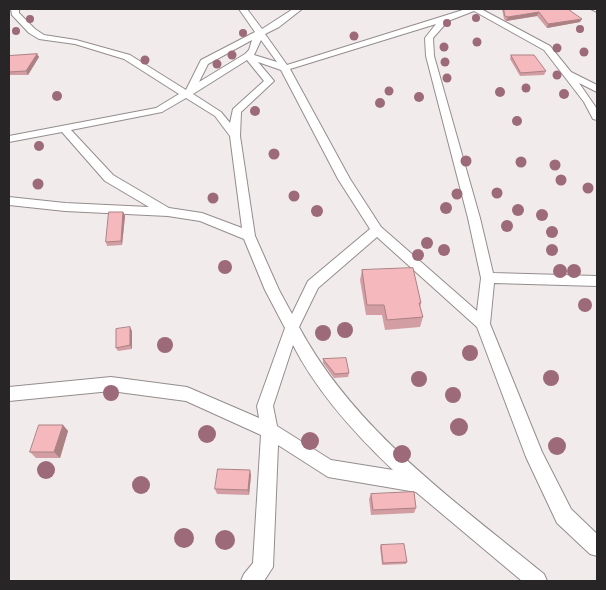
<!DOCTYPE html>
<style>
body{margin:0}
#map{position:relative;width:606px;height:590px;overflow:hidden;background:#f2ebeb;font-family:Ubuntu,sans-serif}
canvas{display:block}
.frame{position:absolute;inset:0;border:10px solid #272525;pointer-events:none}
</style>
<div id="map">
<canvas width="606" height="590"></canvas>
<div class="frame"></div>
</div>
<script>
const c = document.querySelector('canvas').getContext('2d');
c.lineJoin = 'round';
function stroke(path, color, width, dash) { c.strokeStyle = color; c.lineWidth = width; c.lineCap = dash ? 'butt' : 'round'; c.setLineDash(dash || []); c.stroke(path); }
function fill(path, color) { c.fillStyle = color; c.fill(path, 'evenodd'); }
const street = new Path2D(`
 M11,9h8v4l16,16 9,6 32,5 54,15 56,35 15,-30 54,-28 -16,-23h8l15,20 31,-20h9l-23,18 -14,7 22,31 179,-56h15l69,37 21,26 26,13v7l-18,-9 18,26v11l-4,-1 -9,-17 -40,-52 -70,-39 -26,10 -15,17 1,18 46,162 13,55 104,3v10l-103,-3 -4,41 52,128 29,57 26,25v22l-7,-2 -33,-31 -31,-66 -49,-130 -100,-90 -59,51 -19,39c56,104 156,174 245,247l3,7h-25l-106,-89 -88,-15 -50,-32 -5,122 -9,14h-23l3,-7 9,-11 8,-128 -75,-34 -75,-10 -102,10v-14l102,-10 76,10 72,31 -2,-12 28,-78 -20,-38 -21,-51 -44,-18 -32,-5 -103,-5 -56,-6v-8l56,6 84,4 -44,-26 -43,-49 -53,10v-6l147,-28 23,-14 -55,-35 -49,-15 -36,-5 -10,-6 -17,-18zM436,24l-11,14 1,18 42,162 13,60 -4,33 -96,-84 -31,-48 -60,-110zM252,40l-3,10 -4,4 -46,28 9,-18zM261,40l16,22 -23,-7zM247,60l17,21 -31,28 -3,14 -9,-11 -28,-18zM258,62l23,8 57,109 32,50 -62,52 -16,33 -13,-24 -24,-54 -15,-100 1,-24 33,-31zM186,98l29,18 15,20 12,92 -40,-15 -33,-5 -56,-33 -42,-45 91,-18zM293,345c24,47 62,89 100,125l-62,-10 -54,-34 -4,-20z
 M591,9h6v3z`);
stroke(street, '#948d8e', 2);
fill(street, '#fff');
c.fillStyle = '#9c6a78';
for (const [x, y, r] of [
 [476,18,4],
 [30,19,4],
 [447,23,4],
 [580,29,4],
 [16,31,4],
 [243,33,4],
 [354,36,4.5],
 [477,42,4.5],
 [444,47,4.5],
 [557,48,4.5],
 [584,52,4.5],
 [232,55,4.5],
 [145,60,4.5],
 [445,62,4.5],
 [217,64,4.5],
 [557,75,4.5],
 [447,78,4.5],
 [526,88,4.5],
 [389,91,4.5],
 [500,92,5],
 [564,94,5],
 [57,96,5],
 [419,97,5],
 [380,103,5],
 [255,111,5],
 [517,121,5],
 [39,146,5],
 [274,154,5.5],
 [466,161,5.5],
 [521,162,5.5],
 [555,165,5.5],
 [561,180,5.5],
 [38,184,5.5],
 [588,188,5.5],
 [497,193,5.5],
 [457,194,5.5],
 [294,196,5.5],
 [213,198,5.5],
 [446,208,6],
 [518,210,6],
 [317,211,6],
 [542,215,6],
 [507,226,6],
 [552,232,6],
 [427,243,6],
 [444,250,6],
 [552,250,6],
 [418,255,6],
 [225,267,7],
 [560,271,7],
 [574,271,7],
 [585,305,7],
 [345,330,8],
 [323,333,8],
 [165,345,8],
 [470,353,8],
 [551,378,8],
 [419,379,8],
 [111,393,8],
 [453,395,8],
 [459,427,9],
 [207,434,9],
 [310,441,9],
 [557,446,9],
 [402,454,9],
 [46,470,9],
 [141,485,9],
 [184,538,10],
 [225,540,10]
]) { c.beginPath(); c.arc(x, y, r, 0, 2 * Math.PI); c.fill(); }
fill(new Path2D(`
 M502,9h66l12,13 -33,6 -10,-12 -31,5 -2,-2z
 M37,54l2,3 -11,18h-19v-19z
 M511,55l35,16 -2,4 -24,1 -10,-17z
 M123,212l2,4 -3,29 -15,1 -1,-4z
 M362,270l59,33 -1,5 3,9 -3,10 -35,3 -3,-15h-16l-6,-35z
 M132,331v18l-14,2 -2,-3z
 M323,359l26,14 -1,4 -14,1 -11,-15z
 M63,425l5,6 -8,27h-24l-6,-6z
 M251,475l-2,20 -32,-1 -2,-5z
 M371,494l45,14 -2,5 -43,2 -2,-16z
 M381,545l26,17 -1,2 -24,1 -2,-18z`), '#d29ea3');
fill(new Path2D(`
 M539,12l-2,4 -31,5 2,-4z
 M582,19l-2,3 -33,6 1,-4z
 M37,54l2,3 -11,18 -2,-4z
 M123,212l2,4 -3,29 -1,-4z
 M130,327l2,4v18l-2,-4z
 M63,425l5,6 -8,27 -6,-6z
 M250,470l1,5 -2,20 -1,-5z`), '#ab8184');
const building = new Path2D(`
 M504,9h64l14,10 -34,5 -9,-12 -31,5 -3,-1z
 M37,54l-11,17 -17,1v-16z
 M511,55h23l12,16 -25,2z
 M109,212h14l-2,29 -15,1z
 M413,268l8,35h-2l4,14 -36,3 -3,-15h-17l-5,-35z
 M130,327v18l-14,3v-19z
 M346,358l3,15 -14,1 -12,-15z
 M39,425h24l-9,27h-24z
 M218,469l32,1 -2,20 -33,-1z
 M414,492l2,16 -43,2 -2,-16z
 M404,544l3,18 -24,1 -2,-18z`);
fill(building, '#f4b8bd');
stroke(building, '#ab8184', 1);
</script>
